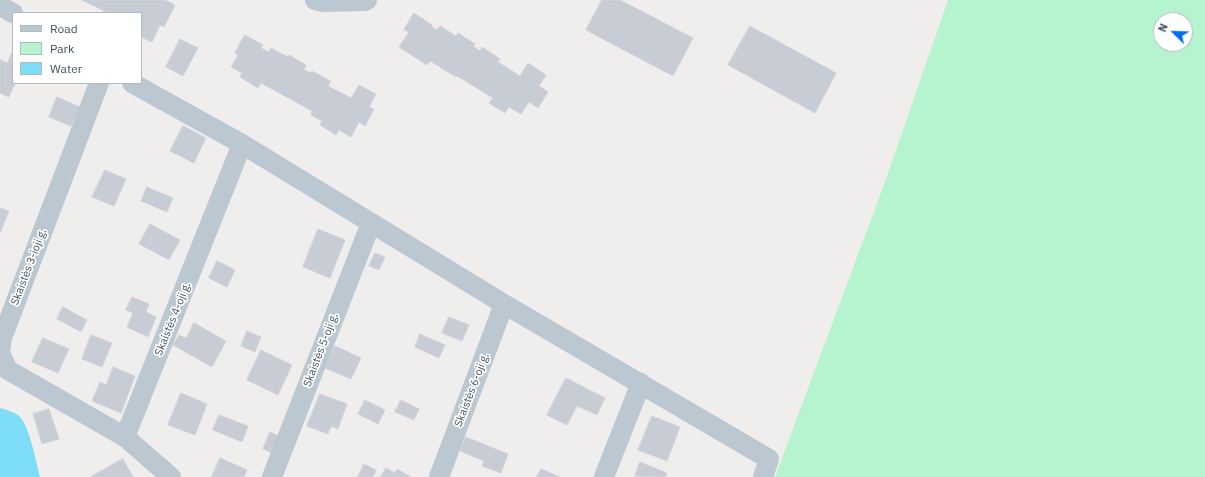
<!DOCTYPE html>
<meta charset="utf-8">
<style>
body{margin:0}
#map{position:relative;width:1205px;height:477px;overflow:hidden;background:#f0eded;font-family:"IBM Plex Sans",sans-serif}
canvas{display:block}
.legend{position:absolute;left:12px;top:12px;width:130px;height:72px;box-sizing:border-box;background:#fff;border:1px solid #b4b9be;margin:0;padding:5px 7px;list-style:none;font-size:12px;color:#43515d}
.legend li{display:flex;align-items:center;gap:8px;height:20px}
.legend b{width:20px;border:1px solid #b4b9be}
.north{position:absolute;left:1153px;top:12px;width:40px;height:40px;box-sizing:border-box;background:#fff;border:1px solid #b4b9be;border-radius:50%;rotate:293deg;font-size:11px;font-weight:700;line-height:16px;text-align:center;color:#43515d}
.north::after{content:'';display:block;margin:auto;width:14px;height:18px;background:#036cf4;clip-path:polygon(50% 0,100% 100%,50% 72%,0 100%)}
</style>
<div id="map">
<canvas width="1205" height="477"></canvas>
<ul class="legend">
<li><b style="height:5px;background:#bcc8d1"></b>Road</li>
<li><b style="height:11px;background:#b5f4ce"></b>Park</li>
<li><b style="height:11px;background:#7dddf6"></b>Water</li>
</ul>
<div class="north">N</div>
</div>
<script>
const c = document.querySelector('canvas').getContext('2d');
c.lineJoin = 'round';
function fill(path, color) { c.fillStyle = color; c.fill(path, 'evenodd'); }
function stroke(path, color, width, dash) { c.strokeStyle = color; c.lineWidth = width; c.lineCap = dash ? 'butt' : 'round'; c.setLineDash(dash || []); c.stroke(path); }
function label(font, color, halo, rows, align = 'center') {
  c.font = font + ' "IBM Plex Sans",sans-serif'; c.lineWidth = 3.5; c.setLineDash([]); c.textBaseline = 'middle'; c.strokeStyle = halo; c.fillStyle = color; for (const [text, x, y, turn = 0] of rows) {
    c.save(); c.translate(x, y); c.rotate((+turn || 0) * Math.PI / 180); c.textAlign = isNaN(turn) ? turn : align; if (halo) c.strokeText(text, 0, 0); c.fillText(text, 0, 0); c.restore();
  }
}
fill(new Path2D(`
 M948,0h257v477h-430l110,-295zM1161,20h24v24h-24z`), '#b5f4ce');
fill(new Path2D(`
 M0,408c7,2 15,4 20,9 10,11 16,45 20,60h-40z`), '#7dddf6');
const building = new Path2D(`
 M82,0h83l10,5 -11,22 -4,-2 -8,17 -11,-5v-24h-38l1,-2z
 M602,0h18l73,38 -20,38 -87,-46z
 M414,13l18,12 -1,1 6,4 3,-4 16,10 2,-3 17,11 -2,2 7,5 2,-4 18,12 -2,3 22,14 8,-13 18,12 -7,11 9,6 -10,16 -9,-6 -8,12 -12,-7 -4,6 -16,-10 4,-5 -36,-22 -1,1 -26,-16 -3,4 -28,-18 10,-15 -5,-2z
 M750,26l86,47 -21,40 -87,-48z
 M245,35l18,10 -2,3 8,4 2,-4 17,9 1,-2 17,10 -2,5 7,3 1,-2 19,10 -3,5 23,12 8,-13 17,9 -7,13 5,2 -9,17 -6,-4 -8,15 -12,-7 -3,5 -16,-10 2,-4 -11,-6 1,-4 -51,-28 -3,5 -18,-11 2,-4 -11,-6 7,-12 -3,-2z
 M180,39l18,9 -15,28 -17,-9z
 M12,53h1v30h2l-6,14 -9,-4v-34l7,4z
 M57,97l23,10 -9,19 -22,-9z
 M183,126l23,12 -12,25 -24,-12z
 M105,170l21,9 -12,27 -22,-9z
 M147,187l26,11 -6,14 -26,-11z
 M0,208l9,3 -9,22z
 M150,224l30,16 -11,20 -30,-16z
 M318,229l27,11 -15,38 -27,-11z
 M375,253l10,4 -6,13 -10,-4z
 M217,261l18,9 -8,17 -18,-9z
 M132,297l17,7 -3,8 10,5 -8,20 -21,-10 6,-14 -7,-3z
 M63,307l24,13 -6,12 -24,-13z
 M449,317l20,8 -7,16 -20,-8z
 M194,323l32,18 -14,26 -39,-22 6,-10 7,3z
 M247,331l14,6 -6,15 -14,-6z
 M420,334l25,11 -6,13 -24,-11z
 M91,335l21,8 -10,24 -20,-8z
 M43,338l26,11 -11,24 -26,-11z
 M335,346l26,12 -10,21 -26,-11z
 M261,350l31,15 -14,30 -31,-15z
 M113,367l22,9 -14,37 -29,-12 8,-19 6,3z
 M566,378l39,20 -8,17 -20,-9 -10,19 -20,-10z
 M181,393l26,11 -12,31 -27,-10z
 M320,394l27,10 -9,25 -7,-3 -3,8 -21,-8z
 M365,400l20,10 -7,14 -20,-10z
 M401,400l18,9 -5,11 -19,-8z
 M49,409l10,30 -17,5 -9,-30z
 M219,415l29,11 -6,16 -29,-12z
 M652,416l28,11 -13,34 -29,-11z
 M270,432l13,6 -7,17 -13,-6z
 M466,437l42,17 -7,19 -19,-7 2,-5 -24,-10z
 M220,458l27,12 -3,7h-32z
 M123,459l10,18h-40l-1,-1z
 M640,462l27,11 -2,4 -30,-1z
 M364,464l12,6 -3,7h-15z
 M386,468l9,5 2,-4 14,8h-30z
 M541,469l19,8h-23z`);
fill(building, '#c8ccd4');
stroke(building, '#d0d3da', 1);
stroke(new Path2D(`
 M315,0l8,2 42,-1 2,-1
 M0,6l13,7
 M99,83l-97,255 -2,15 8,17 117,67
 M132,83l110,61 262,160 265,155 -6,18
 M171,477l-46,-40 117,-293
 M272,477l99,-254
 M439,477l65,-173
 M604,477l37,-94`), '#bcc8d1', 20);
label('11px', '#43515d', '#fff', [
 ["Skaistės 3-ioji g.",29,267,-69],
 ["Skaistės 4-oji g.",173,319,-68],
 ["Skaistės 5-oji g.",321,350,-69],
 ["Skaistės 6-oji g.",472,390,-69]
]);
</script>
